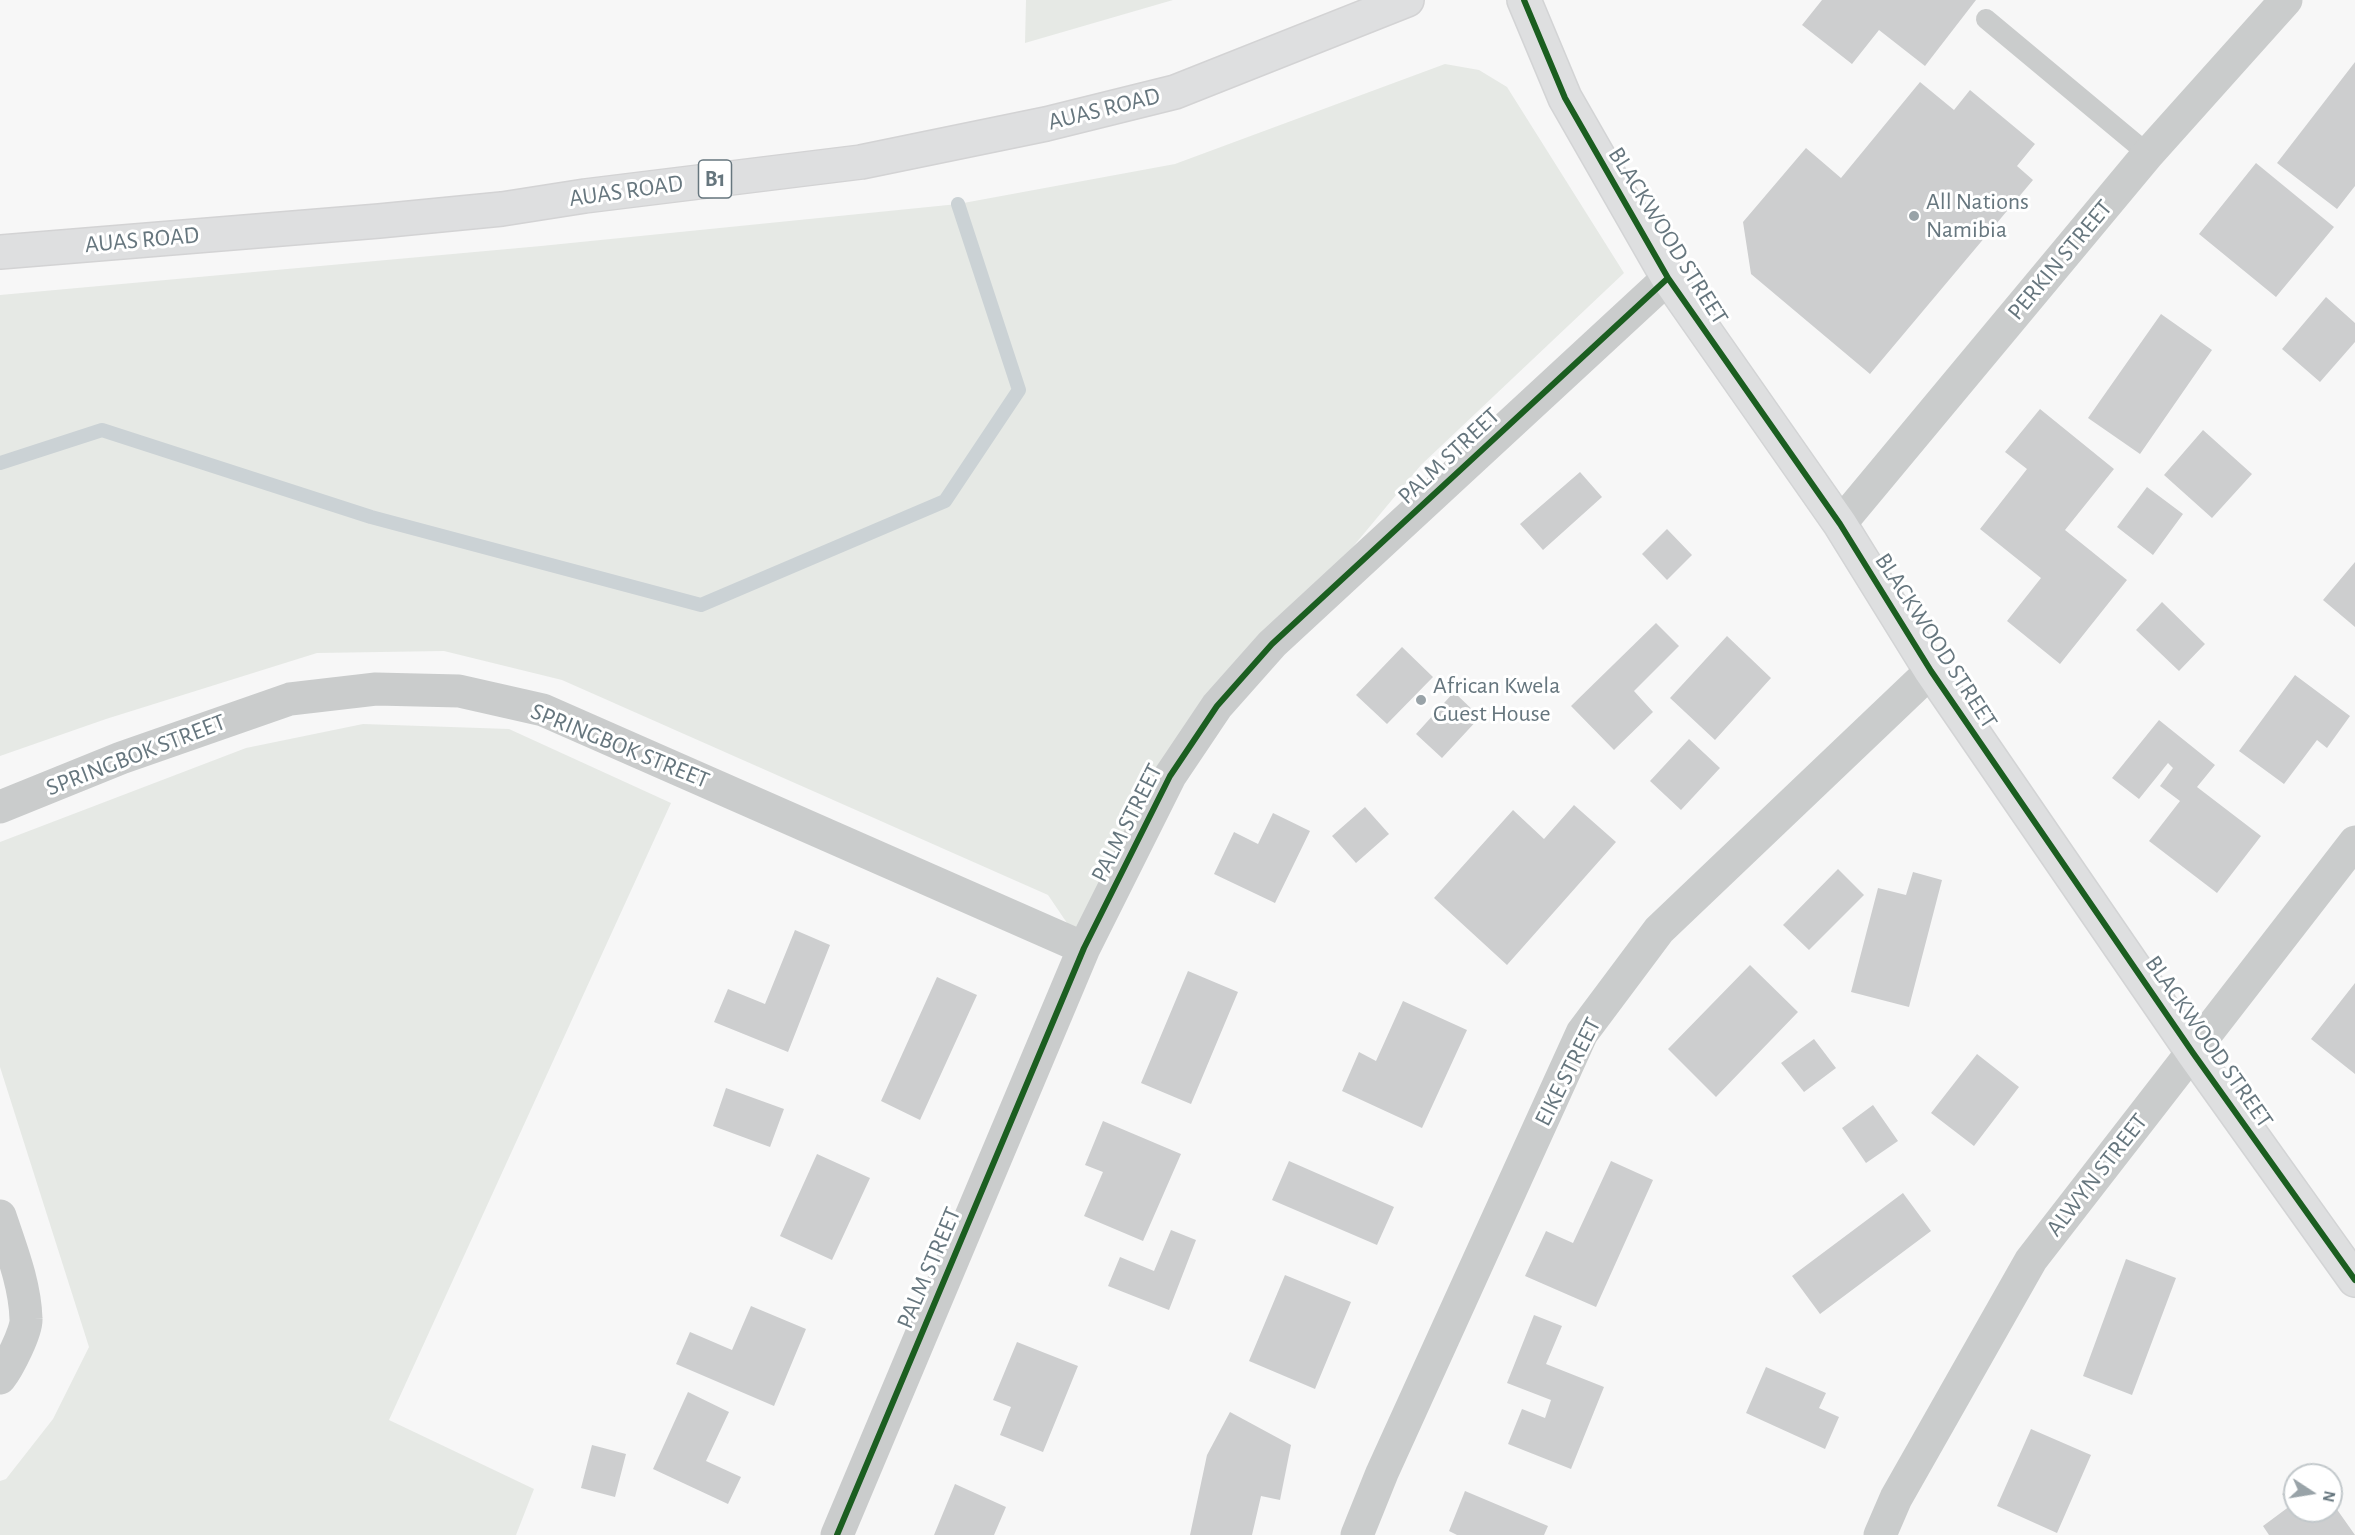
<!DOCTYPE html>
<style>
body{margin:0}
#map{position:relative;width:2355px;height:1535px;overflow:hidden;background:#f7f7f7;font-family:"Alegreya Sans",sans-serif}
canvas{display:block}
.north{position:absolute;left:2283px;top:1463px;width:60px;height:60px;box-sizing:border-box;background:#fff;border:2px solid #c2c8cb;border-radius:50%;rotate:102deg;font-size:16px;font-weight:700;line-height:24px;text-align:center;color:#66767e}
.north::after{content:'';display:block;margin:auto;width:21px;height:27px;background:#99a3a8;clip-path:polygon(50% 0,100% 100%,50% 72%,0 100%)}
</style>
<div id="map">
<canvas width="2355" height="1535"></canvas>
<div class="north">N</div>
</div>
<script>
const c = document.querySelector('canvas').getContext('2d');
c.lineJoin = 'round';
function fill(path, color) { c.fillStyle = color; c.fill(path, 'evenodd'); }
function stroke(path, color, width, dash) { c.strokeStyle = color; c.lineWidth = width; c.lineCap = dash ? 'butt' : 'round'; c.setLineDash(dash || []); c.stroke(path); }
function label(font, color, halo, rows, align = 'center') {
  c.font = font + ' "Alegreya Sans",sans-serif'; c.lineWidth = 6; c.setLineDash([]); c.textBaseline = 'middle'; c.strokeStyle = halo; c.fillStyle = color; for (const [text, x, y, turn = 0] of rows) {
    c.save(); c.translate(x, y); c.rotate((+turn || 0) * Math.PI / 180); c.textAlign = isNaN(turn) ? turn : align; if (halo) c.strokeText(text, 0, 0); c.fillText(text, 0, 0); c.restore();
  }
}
fill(new Path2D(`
 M1026,0h147l-148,43z
 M1445,64l34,6 28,17 117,186 -203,192 -149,179 -55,62 -133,242 -36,-53 -486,-215 -118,-29 -127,2 -211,66 -106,37v-461l541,-49 417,-42 217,-40z
 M363,724l146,5 162,74 -282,617 145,69 -18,46h-516v-54l6,-2 47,-60 36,-72 -89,-280v-225l246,-94z`), '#e6e9e5');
stroke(new Path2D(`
 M0,463l102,-33 269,87 330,88 244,-104 74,-111 -61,-186`), '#cbd2d5', 14);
fill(new Path2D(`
 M1822,0h154l-51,66 -46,-36 -27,34 -50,-39z
 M2355,62v124l-18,23 -60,-46z
 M1920,82l34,28 16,-20 65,54 -18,22 16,14 -163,194 -119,-100 -8,-52 63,-74 35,30z
 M2256,163l78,64 -58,70 -77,-63z
 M2326,297l29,26v19l-35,40 -38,-33z
 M2161,314l51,36 -72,104 -52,-36z
 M2040,409l74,60 -49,61 62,50 -67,84 -53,-43 34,-43 -61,-49 47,-60 -22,-17z
 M2203,430l49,44 -40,44 -48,-43z
 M1580,472l22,25 -59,53 -23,-26z
 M2147,487l36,27 -30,41 -36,-28z
 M1667,529l25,26 -25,25 -25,-26z
 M2355,562v65l-32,-27z
 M2162,602l43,42 -26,27 -43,-41z
 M1656,623l23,23 -45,45 19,21 -39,38 -43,-44z
 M1727,636l44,42 -56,62 -45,-42z
 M1402,647l31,30 -46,47 -31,-29z
 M2295,675l55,41 -23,32 -10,-8 -33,44 -45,-33z
 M1454,692l26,25 -38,41 -26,-24z
 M2159,720l56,45 -18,22 64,49 -44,57 -68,-52 31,-40 -20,-15 13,-18 -5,-5 -29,36 -27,-21z
 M1689,739l31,29 -39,42 -31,-29z
 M1574,805l42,37 -109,123 -73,-67 79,-88 31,29z
 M1365,807l24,27 -33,29 -24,-27z
 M1273,813l37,18 -35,72 -61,-29 20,-42 24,12z
 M1838,869l26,26 -55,55 -26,-25z
 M1913,872l29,8 -33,127 -58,-15 27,-104 28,7z
 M795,930l35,15 -42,107 -74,-30 14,-33 37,15z
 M1750,965l48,47 -82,85 -48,-48z
 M1188,971l50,21 -47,112 -50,-21z
 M937,977l40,18 -57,125 -39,-19z
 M2355,983v91l-44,-35z
 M1403,1001l64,29 -45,98 -80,-37 17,-39 17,9z
 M1814,1039l22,29 -32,24 -23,-29z
 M1977,1054l42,33 -45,59 -43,-33z
 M726,1088l58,21 -14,38 -57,-21z
 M1873,1105l25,36 -32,22 -24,-35z
 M1103,1121l78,33 -38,87 -59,-25 19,-44 -18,-7z
 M817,1154l53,24 -38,82 -52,-24z
 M1289,1161l105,46 -17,38 -105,-45z
 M1611,1161l42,19 -57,127 -71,-31 21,-45 27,12z
 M1903,1193l28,38 -111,83 -28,-38z
 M1171,1230l25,10 -27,70 -61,-24 12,-29 34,14z
 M2126,1259l50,19 -44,117 -49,-19z
 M1285,1275l66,27 -36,87 -66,-28z
 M751,1306l55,23 -32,77 -98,-42 14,-32 42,18z
 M1534,1315l28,11 -16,38 58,23 -33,82 -63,-25 14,-35 23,9 6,-18 -44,-17z
 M1017,1342l61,24 -35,86 -43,-17 11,-28 -18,-7z
 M1766,1367l60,26 -7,15 20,9 -14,32 -79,-36z
 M688,1392l41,20 -23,49 35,16 -13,27 -75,-35z
 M1230,1412l61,33 -11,55 -19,-4 -9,39h-62l17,-80z
 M2031,1429l60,26 -34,78 -60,-27z
 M592,1445l34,9 -11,43 -34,-9z
 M955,1484l51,23 -12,28h-60z
 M2295,1484v27h36v-10l24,34h-86l-6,-9 27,-20 -8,-12z
 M1465,1491l83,35 -4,9h-87l-8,-4z`), '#cdcecf');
const secondary = new Path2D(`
 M1524,0l41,98 103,180 172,246 91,147 262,382 162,227`);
const primary = new Path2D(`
 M0,252l379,-31 123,-12 83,-13 276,-34 185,-38 129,-32 232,-92`);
stroke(secondary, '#d3d4d5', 36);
stroke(primary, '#d3d3d4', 36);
stroke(new Path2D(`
 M1986,19l162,135`), '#cacccc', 20);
stroke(new Path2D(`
 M1840,524l308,-370 138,-154
 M0,807l121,-49 169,-59 86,-10 83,2 84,19 541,238
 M0,1216c11,33 25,68 26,103 1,12 -18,49 -26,59
 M837,1535l247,-587 86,-172 47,-70 55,-62 396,-366
 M1357,1535l25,-62 200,-440 77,-103 272,-259
 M1880,1535l16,-37 135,-238 324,-418`), '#cacccc', 33);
stroke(secondary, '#dedfe0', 33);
stroke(primary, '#dedfe0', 33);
stroke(new Path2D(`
 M1524,0l41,98 103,180 172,246 91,147 262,382 162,227
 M837,1535l247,-587 86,-172 47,-70 55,-62 396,-366`), '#1b5e20', 6);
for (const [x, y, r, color] of [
 [1914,216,6,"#99a3a8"],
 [1421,700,6,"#99a3a8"]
]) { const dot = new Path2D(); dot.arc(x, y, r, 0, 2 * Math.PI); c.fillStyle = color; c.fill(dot); stroke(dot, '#fff', 2); }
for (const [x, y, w] of [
 [715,179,33]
]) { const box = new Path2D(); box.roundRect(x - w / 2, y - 19, w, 38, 4.5); c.fillStyle = '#fff'; c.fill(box); stroke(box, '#66767e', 1.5); }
label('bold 22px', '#66767e', null, [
 ["B1",715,179]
]);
label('24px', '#66767e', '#fff', [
 ["AUAS ROAD",1104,109,-14],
 ["AUAS ROAD",626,191,-8],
 ["BLACKWOOD STREET",1668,236,58],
 ["AUAS ROAD",142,240,-5],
 ["PERKIN STREET",2060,260,-50],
 ["PALM STREET",1449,456,-43],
 ["BLACKWOOD STREET",1936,641,57],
 ["SPRINGBOK STREET",620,746,22],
 ["SPRINGBOK STREET",136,755,-21],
 ["PALM STREET",1127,823,-63],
 ["BLACKWOOD STREET",2209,1042,55],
 ["EIKE STREET",1568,1072,-63],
 ["ALWYN STREET",2097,1175,-52],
 ["PALM STREET",929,1268,-67]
]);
label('24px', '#66767e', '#fff', [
 ["All Nations",1926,202],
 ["Namibia",1926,230],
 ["African Kwela",1433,686],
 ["Guest House",1433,714]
], 'left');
</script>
